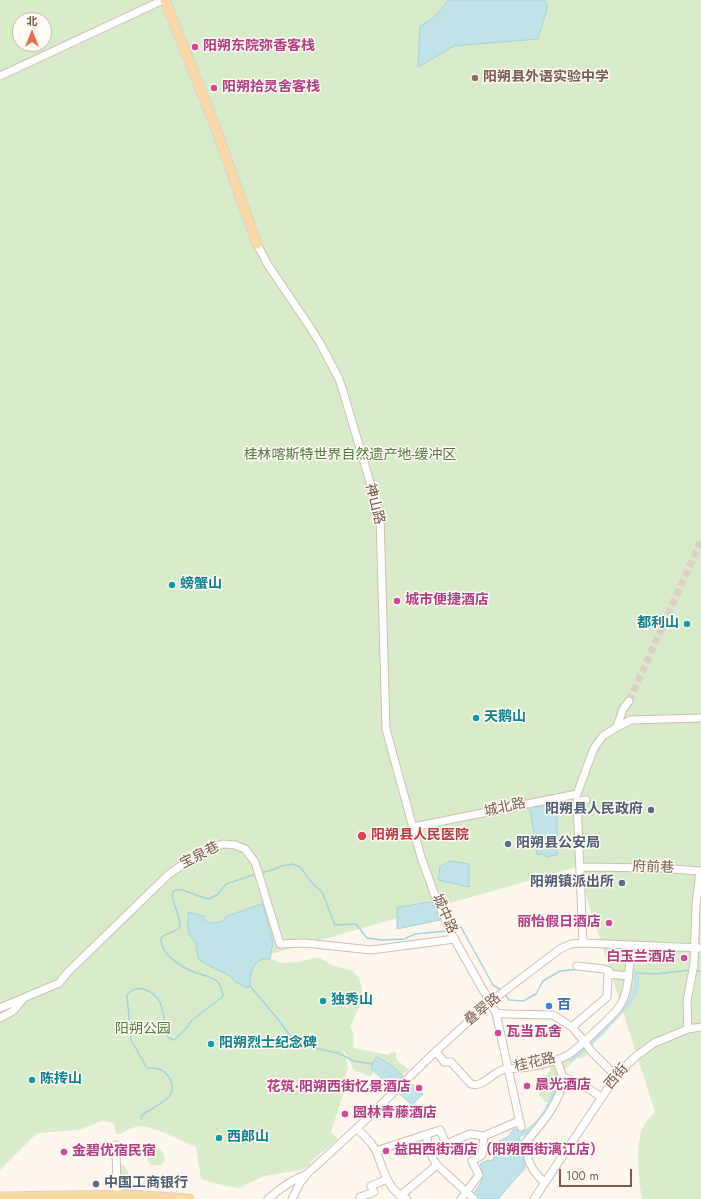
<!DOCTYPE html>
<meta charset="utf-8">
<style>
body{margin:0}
#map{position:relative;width:701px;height:1199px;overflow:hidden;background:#fdf6ec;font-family:Jost,"Noto Sans SC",sans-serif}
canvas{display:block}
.north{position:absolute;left:12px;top:12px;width:40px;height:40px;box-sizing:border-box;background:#fffaf3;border:1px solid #cabbb1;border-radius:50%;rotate:0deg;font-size:11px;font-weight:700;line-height:16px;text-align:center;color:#7a5c4d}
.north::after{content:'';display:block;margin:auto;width:14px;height:18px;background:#e76f51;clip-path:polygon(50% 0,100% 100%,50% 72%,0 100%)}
.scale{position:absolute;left:559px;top:1169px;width:73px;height:18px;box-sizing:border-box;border:2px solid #7a5c4d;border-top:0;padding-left:5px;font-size:12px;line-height:14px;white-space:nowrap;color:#7a5c4d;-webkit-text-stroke:3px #fffaf3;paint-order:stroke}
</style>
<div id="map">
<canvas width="701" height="1199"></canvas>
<div class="north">北</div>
<div class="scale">100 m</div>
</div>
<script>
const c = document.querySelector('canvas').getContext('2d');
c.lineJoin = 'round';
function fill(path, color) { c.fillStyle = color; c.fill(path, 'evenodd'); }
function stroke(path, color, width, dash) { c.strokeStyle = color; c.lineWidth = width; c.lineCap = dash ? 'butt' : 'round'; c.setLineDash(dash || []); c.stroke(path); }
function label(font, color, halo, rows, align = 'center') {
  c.font = font + ' Jost,"Noto Sans SC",sans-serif'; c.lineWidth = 3; c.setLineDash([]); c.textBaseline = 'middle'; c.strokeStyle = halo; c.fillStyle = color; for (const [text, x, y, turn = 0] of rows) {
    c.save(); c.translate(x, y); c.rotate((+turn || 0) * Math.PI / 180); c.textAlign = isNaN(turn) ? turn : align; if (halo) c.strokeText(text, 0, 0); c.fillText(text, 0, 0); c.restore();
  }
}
fill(new Path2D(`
 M0,0h701v1199h-59c-3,-18 -7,-56 1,-72 2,-5 8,-10 12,-15l-78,-245 -306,87 -1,4 10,5 20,-1 13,-4h7l12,7 20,6 7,7 3,11v12l-12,26c6,6 2,13 4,21l35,7 2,-3 5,1v6l12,10v2l-6,4 -11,-10 -19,-1 -1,5 3,3 -3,4h-3l-5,-3 -9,-2 -7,-16 -5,-6 5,13v3l1,3 -4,15v9l-13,40 7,7 -28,23 1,3 -10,5 -37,6 -25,12 -14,-2 -24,-7 -5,-32c-12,-5 -44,-22 -56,-21 -7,1 -13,4 -19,8h-5l-2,-10 -10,-4 -25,10 -42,3 -37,37zM20,20h24v24h-24z
 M618,1012l-18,21 -7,11 -4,9 -5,4 -8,1 -7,8 -6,4 -10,32h-8l-6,-7 2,-7 4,-4v-8l5,-5 2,-7 19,-14 4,-7 12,-2z
 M157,1149h3c9,10 5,18 -9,16l-4,-6v-4z
 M121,1165h3l8,15 -1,13h-4l-5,-6 -3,-21z`), '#d8ecc9');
const water = new Path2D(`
 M449,0h95l4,5 -10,34 -84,7 -36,21 2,-41 13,-8z
 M557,804v51l-11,2 -2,-3 -7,1 -7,-47z
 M450,861l19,3v23l-31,-7 2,-13z
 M432,902l8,18 -43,9v-21z
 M263,904l10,38 -3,17c-17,-2 -20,14 -20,27l-3,2 -10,-5 -9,-8 -26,-13 -4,-4 -2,-15 -8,-10v-21l16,4v4c7,4 13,4 20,0l1,-3z
 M377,1057l14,8 32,29 -11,11 -41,-36 1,-5z
 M514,1129h4l7,39 -27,31h-28c8,-13 17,-19 10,-35l8,-4 4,1 3,-5 1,-13 13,-7z`);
fill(water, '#bfe3e8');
stroke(water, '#a5d3da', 1);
stroke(new Path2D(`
 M261,873l11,-3 10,-4 10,-2 8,3 13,17 9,8 13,33 21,-1 11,14 16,2 21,-1 11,-5 32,-3
 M453,930l8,-3 32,58 8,5
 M696,971h5
 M636,973l20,1 34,-4
 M250,986l31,37 13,19 25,7 19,4 16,8 18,3
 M505,994l4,6 14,1 13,-7 7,-13 17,-10 19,-2
 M141,1119l1,-4c7,-5 24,-13 28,-20 6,-9 -1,-22 -11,-26 -3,-1 -8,-1 -12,-1l-16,-28 -4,-45c4,-5 9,-8 16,-6 25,7 18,30 25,49l6,2 11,-10 7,-10 29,-22 2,-3c-1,-5 -2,-10 -6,-14 -7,-5 -16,-6 -23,-9 -13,-5 -34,-18 -33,-34 4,-5 16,-6 18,-10 6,-10 -20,-42 3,-38 9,2 17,7 27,9l9,-5 8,-10 30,-10`), '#a5d3da', 1.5);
stroke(new Path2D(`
 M571,1060l27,-24 32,-35 7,-14 -1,-14
 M519,1135c24,-8 35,-35 39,-59`), '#bfe3e8', 5);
stroke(new Path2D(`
 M629,701l72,-160`), '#dcd0c4', 7, [7, 3.5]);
const minor = new Path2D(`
 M0,76l163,-76
 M257,244l11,21 42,62 10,16 19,36 4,12 37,125 6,213 35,128 13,36 18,42 44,78 25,114
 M617,727l6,-18 6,-8
 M586,800l-9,1 6,142h4
 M413,827l164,-33 17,-46 9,-12 14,-9 14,-7 70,-2
 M580,867l78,1 43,3
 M577,966l27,3 5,2 -1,3 20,2
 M0,1008l59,-25 8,-10 102,-99 28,-19 26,-11 12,1 10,4 10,13 25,82 25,-1 66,7 84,-11
 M496,1013l9,1 48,1 19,12 12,14 7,10 25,25
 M0,1018l13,-7 11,-13
 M572,1027l35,-30 1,-23
 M688,1029l-1,-28 7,-37 2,-59 4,-34
 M436,1051l8,11h7l20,22c13,4 23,-14 35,-15 21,-1 43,-4 62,-14 11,-7 22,-19 32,-28 7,-7 18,-16 22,-25 8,-16 7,-38 9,-56
 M562,1076l27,13 12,8
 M357,1128l14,15 5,8 64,-21 6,14 24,-10 14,2 35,-15
 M426,1135l5,20 6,10 37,34
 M116,1145l1,50
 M376,1151c7,17 12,41 31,48
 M544,1182c-14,-13 -16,-21 -19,-39 14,-16 40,-45 37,-68 -1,-5 -4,-10 -6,-15
 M400,1196l37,-31
 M360,1197l14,-5 -3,-6 16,-7
 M268,1199c12,-11 24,-19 39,-25
 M292,1199l8,-16 7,-9 50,-46 79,-77 54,-49 70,-53 11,-5 12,-1 118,5
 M461,1199l18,-24 -7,-14 10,-6 2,-19
 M534,1199l82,-123 19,-19 19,-14 34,-14 13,-2`);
const major = new Path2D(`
 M165,0l50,126 42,118
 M0,1197l128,-2 61,4`);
stroke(minor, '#d1beb0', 9);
stroke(major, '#dad1cd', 11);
stroke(minor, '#fff', 7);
stroke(major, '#fbd9a5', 9);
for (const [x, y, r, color] of [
 [195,47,4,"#d1479c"],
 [475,78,4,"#8d6e63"],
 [214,88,4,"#d1479c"],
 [172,585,4,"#0f9aa8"],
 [397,601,4,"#d1479c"],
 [687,624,4,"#0f9aa8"],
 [476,718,4,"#0f9aa8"],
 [651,810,4,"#5c6f8a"],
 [362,836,5,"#e0444e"],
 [508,844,4,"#5c6f8a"],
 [622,883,4,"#5c6f8a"],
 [609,923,4,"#d1479c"],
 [684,958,4,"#d1479c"],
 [323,1001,4,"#0f9aa8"],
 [549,1006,4,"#3f7fe0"],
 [498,1033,4,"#d1479c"],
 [211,1044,4,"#0f9aa8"],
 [32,1080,4,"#0f9aa8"],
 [527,1086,4,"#d1479c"],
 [419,1088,4,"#d1479c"],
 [345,1114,4,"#d1479c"],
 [219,1138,4,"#0f9aa8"],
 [386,1151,4,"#d1479c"],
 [64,1152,4,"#d1479c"],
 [96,1184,4,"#5c6f8a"]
]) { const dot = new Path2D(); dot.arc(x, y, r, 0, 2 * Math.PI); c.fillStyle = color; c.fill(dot); stroke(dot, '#fffaf3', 1.5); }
label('bold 14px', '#b23c85', '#fffaf3', [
 ["阳朔东院弥香客栈",203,47],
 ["阳朔拾灵舍客栈",222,88],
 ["城市便捷酒店",405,601],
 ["丽怡假日酒店",601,923,"right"],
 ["白玉兰酒店",676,958,"right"],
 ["瓦当瓦舍",506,1033],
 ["晨光酒店",535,1086],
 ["花筑·阳朔西街忆景酒店",411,1088,"right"],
 ["园林青藤酒店",353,1114],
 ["益田西街酒店（阳朔西街漓江店）",394,1151],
 ["金碧优宿民宿",72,1152]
], 'left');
label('bold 14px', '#785e54', '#fffaf3', [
 ["阳朔县外语实验中学",483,78]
], 'left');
label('14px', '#537a41', '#fffaf3', [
 ["桂林喀斯特世界自然遗产地-缓冲区",350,456],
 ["阳朔公园",143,1030]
]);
label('14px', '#7a5c4d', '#fffaf3', [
 ["神山路",374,504,76],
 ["城北路",505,808,-12],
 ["宝泉巷",200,856,-27],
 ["府前巷",653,868,2],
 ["城中路",444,914,66],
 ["叠翠路",483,1010,-40],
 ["桂花路",535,1063,-13],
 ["西街",617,1077,-50]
]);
label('bold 14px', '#0d838f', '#fffaf3', [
 ["螃蟹山",180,585],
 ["都利山",679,624,"right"],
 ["天鹅山",484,718],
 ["独秀山",331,1001],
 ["阳朔烈士纪念碑",219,1044],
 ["陈抟山",40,1080],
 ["西郎山",227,1138]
], 'left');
label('bold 14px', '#4e5e75', '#fffaf3', [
 ["阳朔县人民政府",643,810],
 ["阳朔县公安局",516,844,"left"],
 ["阳朔镇派出所",614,883],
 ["中国工商银行",104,1184,"left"]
], 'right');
label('bold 14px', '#be3a42', '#fffaf3', [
 ["阳朔县人民医院",371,836]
], 'left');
label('bold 14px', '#366cbe', '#fffaf3', [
 ["百",557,1006]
], 'left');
</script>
